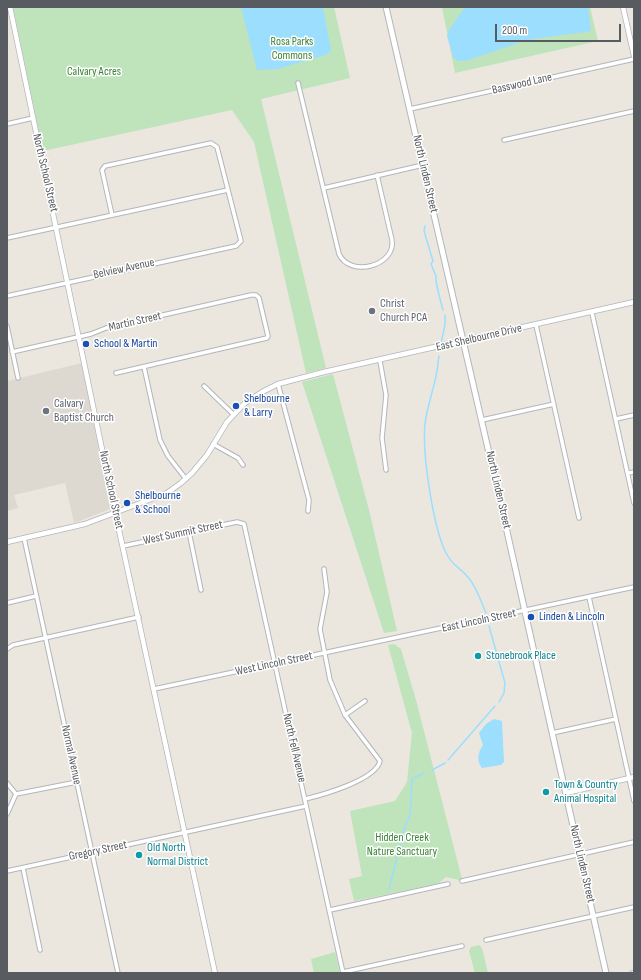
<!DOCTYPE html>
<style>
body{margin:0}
#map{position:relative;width:641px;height:980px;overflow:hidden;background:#ebe7df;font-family:"Sofia Sans Condensed",sans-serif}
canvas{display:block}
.frame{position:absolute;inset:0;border:8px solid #585c60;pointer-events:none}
.scale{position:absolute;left:495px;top:24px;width:126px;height:18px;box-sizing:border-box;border:2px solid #585c60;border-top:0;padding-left:5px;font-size:12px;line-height:14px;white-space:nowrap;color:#585c60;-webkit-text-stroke:3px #fff;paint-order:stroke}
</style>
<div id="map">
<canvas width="641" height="980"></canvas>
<div class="frame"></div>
<div class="scale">200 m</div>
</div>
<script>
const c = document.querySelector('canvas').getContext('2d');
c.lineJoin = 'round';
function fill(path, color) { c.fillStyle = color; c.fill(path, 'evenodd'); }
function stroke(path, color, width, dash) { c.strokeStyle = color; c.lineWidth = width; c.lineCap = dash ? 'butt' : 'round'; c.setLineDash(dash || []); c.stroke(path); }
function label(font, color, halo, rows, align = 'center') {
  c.font = font + ' "Sofia Sans Condensed",sans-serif'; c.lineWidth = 3; c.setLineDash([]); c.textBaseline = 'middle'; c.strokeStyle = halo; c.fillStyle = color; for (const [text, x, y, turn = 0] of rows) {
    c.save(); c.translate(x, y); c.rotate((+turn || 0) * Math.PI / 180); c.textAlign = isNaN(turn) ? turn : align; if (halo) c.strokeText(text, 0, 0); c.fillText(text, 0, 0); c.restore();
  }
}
fill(new Path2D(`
 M82,363l28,146 -36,14 -9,-40 -51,12 4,13 -11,3v-130z`), '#ddd9d0');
fill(new Path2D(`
 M13,7h321l16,71 -89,21 65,269 -20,5 -52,-231 -22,-32 -189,41z
 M442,7h148l8,34 -143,32z
 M333,374l36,136 28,121 -13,2 -81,-248 -1,-3z
 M394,644l7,5 15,51 46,179 -3,1 -13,-3 -7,6 -8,2 -77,16 -5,-22 13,-3 -12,-65 45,-10 12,-19 5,-49 -24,-88z
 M479,945l3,3 6,25h-13l-6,-22 2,-4z
 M335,952l5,21h-26l-3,-14z`), '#bfe3bb');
fill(new Path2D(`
 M241,7h82l8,43 -5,5 -49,14 -20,1z
 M465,7h123l3,24 -64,9 -61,21h-8l-5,-4 -6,-21 2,-6z
 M494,719l8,2 2,41 -3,3 -19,3c-6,-7 -4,-16 1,-23l-4,-12 7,-9z`), '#9cdefe');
stroke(new Path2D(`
 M425,226l-1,5 9,30 -2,3 5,12c-1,4 5,27 7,34
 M441,343l4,-18v-10
 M439,356c-1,5 -1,10 -2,15 -3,18 -10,35 -12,53 -3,29 8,103 21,129 7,14 14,14 22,24 9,11 13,24 18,36
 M489,626l16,57 -1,10 -5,9
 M448,760l47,-54
 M432,770l13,-7
 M389,889l15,-60 6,-14 2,-36 12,-6`), '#9cdefe', 1.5);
const minor = new Path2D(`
 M298,83l41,171c11,24 57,12 53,-14l-15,-65
 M410,109l224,-50
 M7,124l26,-6
 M504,140l130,-29
 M324,188l99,-23
 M7,238l221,-48
 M7,296l229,-50 5,-5 -24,-94 -6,-4 -106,23 -3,4 10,45
 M592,313l42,190
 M536,325l43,193
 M7,326l11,52
 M12,352l79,-18 15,-6 145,-33h5l3,3 9,38 -1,2 -151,35
 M380,361l6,34 -4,43 4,32
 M144,367l16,73 8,16 18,23
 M278,384l31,116 -1,11
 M204,386l29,28
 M616,419l18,-4
 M482,420l72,-16
 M213,444l25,14 5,7
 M628,473l6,-1
 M189,532l12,58
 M24,538l94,435
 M123,546l114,-24 7,2 99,449
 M589,597l45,204
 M7,603l29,-7
 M7,649l6,-4 126,-28
 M154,689l480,-102
 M345,715l20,-14
 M552,733l64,-14
 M7,783l9,11
 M305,799c17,-4 71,-19 75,-38l-35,-46 -15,-35 -10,-51 7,-37 -3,-23
 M7,814l9,-20 61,-12
 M23,868l17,82
 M7,871l299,-65
 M462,881l172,-39
 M330,910l118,-26
 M486,940l148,-33
 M343,972l119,-26
 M632,973h2`);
const tertiary = new Path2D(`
 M10,7l104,500 101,466
 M623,7l11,49
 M7,542l78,-18 82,-31 14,-10 11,-10 15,-18 20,-33 17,-18 18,-12 16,-8 46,-12 310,-70
 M566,793l68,-16`);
const secondary = new Path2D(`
 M386,7l118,511 102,455`);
stroke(minor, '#b2b6ba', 5.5);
stroke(tertiary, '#b2b6ba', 6);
stroke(secondary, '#b3b7bc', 7);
stroke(minor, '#fff', 3.5);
stroke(tertiary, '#fff', 4.5);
stroke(secondary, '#fff', 5);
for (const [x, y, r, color] of [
 [372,311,4,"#6b7280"],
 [86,344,4,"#1a4fb4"],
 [236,406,4,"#1a4fb4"],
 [46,411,4,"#6b7280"],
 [127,503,4,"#1a4fb4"],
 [531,617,4,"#1a4fb4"],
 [478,656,4,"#0f9aa8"],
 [546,792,4,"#0f9aa8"],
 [139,855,4,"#0f9aa8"]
]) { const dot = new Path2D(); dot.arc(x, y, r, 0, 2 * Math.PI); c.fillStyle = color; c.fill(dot); stroke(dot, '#fff', 1.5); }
label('12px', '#3a8235', '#fff', [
 ["Rosa Parks",292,42],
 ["Commons",292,56],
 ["Calvary Acres",94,72],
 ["Hidden Creek",402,838],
 ["Nature Sanctuary",402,852]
]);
label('12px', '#585c60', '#fff', [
 ["Basswood Lane",522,84,-13],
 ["North School Street",45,173,77],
 ["North Linden Street",425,174,77],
 ["Belview Avenue",124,269,-12],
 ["Martin Street",135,322,-13],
 ["East Shelbourne Drive",479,338,-13],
 ["North School Street",111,490,78],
 ["North Linden Street",498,490,77],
 ["West Summit Street",183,533,-12],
 ["East Lincoln Street",479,621,-12],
 ["West Lincoln Street",274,664,-12],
 ["North Fell Avenue",294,748,77],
 ["Normal Avenue",71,755,78],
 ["Gregory Street",98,851,-12],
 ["North Linden Street",582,864,77]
]);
label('12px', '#5b616d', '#fff', [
 ["Christ",380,304],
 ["Church PCA",380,318],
 ["Calvary",54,404],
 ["Baptist Church",54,418]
], 'left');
label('12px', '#164399', '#fff', [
 ["School & Martin",94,344],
 ["Shelbourne",244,399],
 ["& Larry",244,413],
 ["Shelbourne",135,496],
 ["& School",135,510],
 ["Linden & Lincoln",539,617]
], 'left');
label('12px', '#0d838f', '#fff', [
 ["Stonebrook Place",486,656],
 ["Town & Country",554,785],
 ["Animal Hospital",554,799],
 ["Old North",147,848],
 ["Normal District",147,862]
], 'left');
</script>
